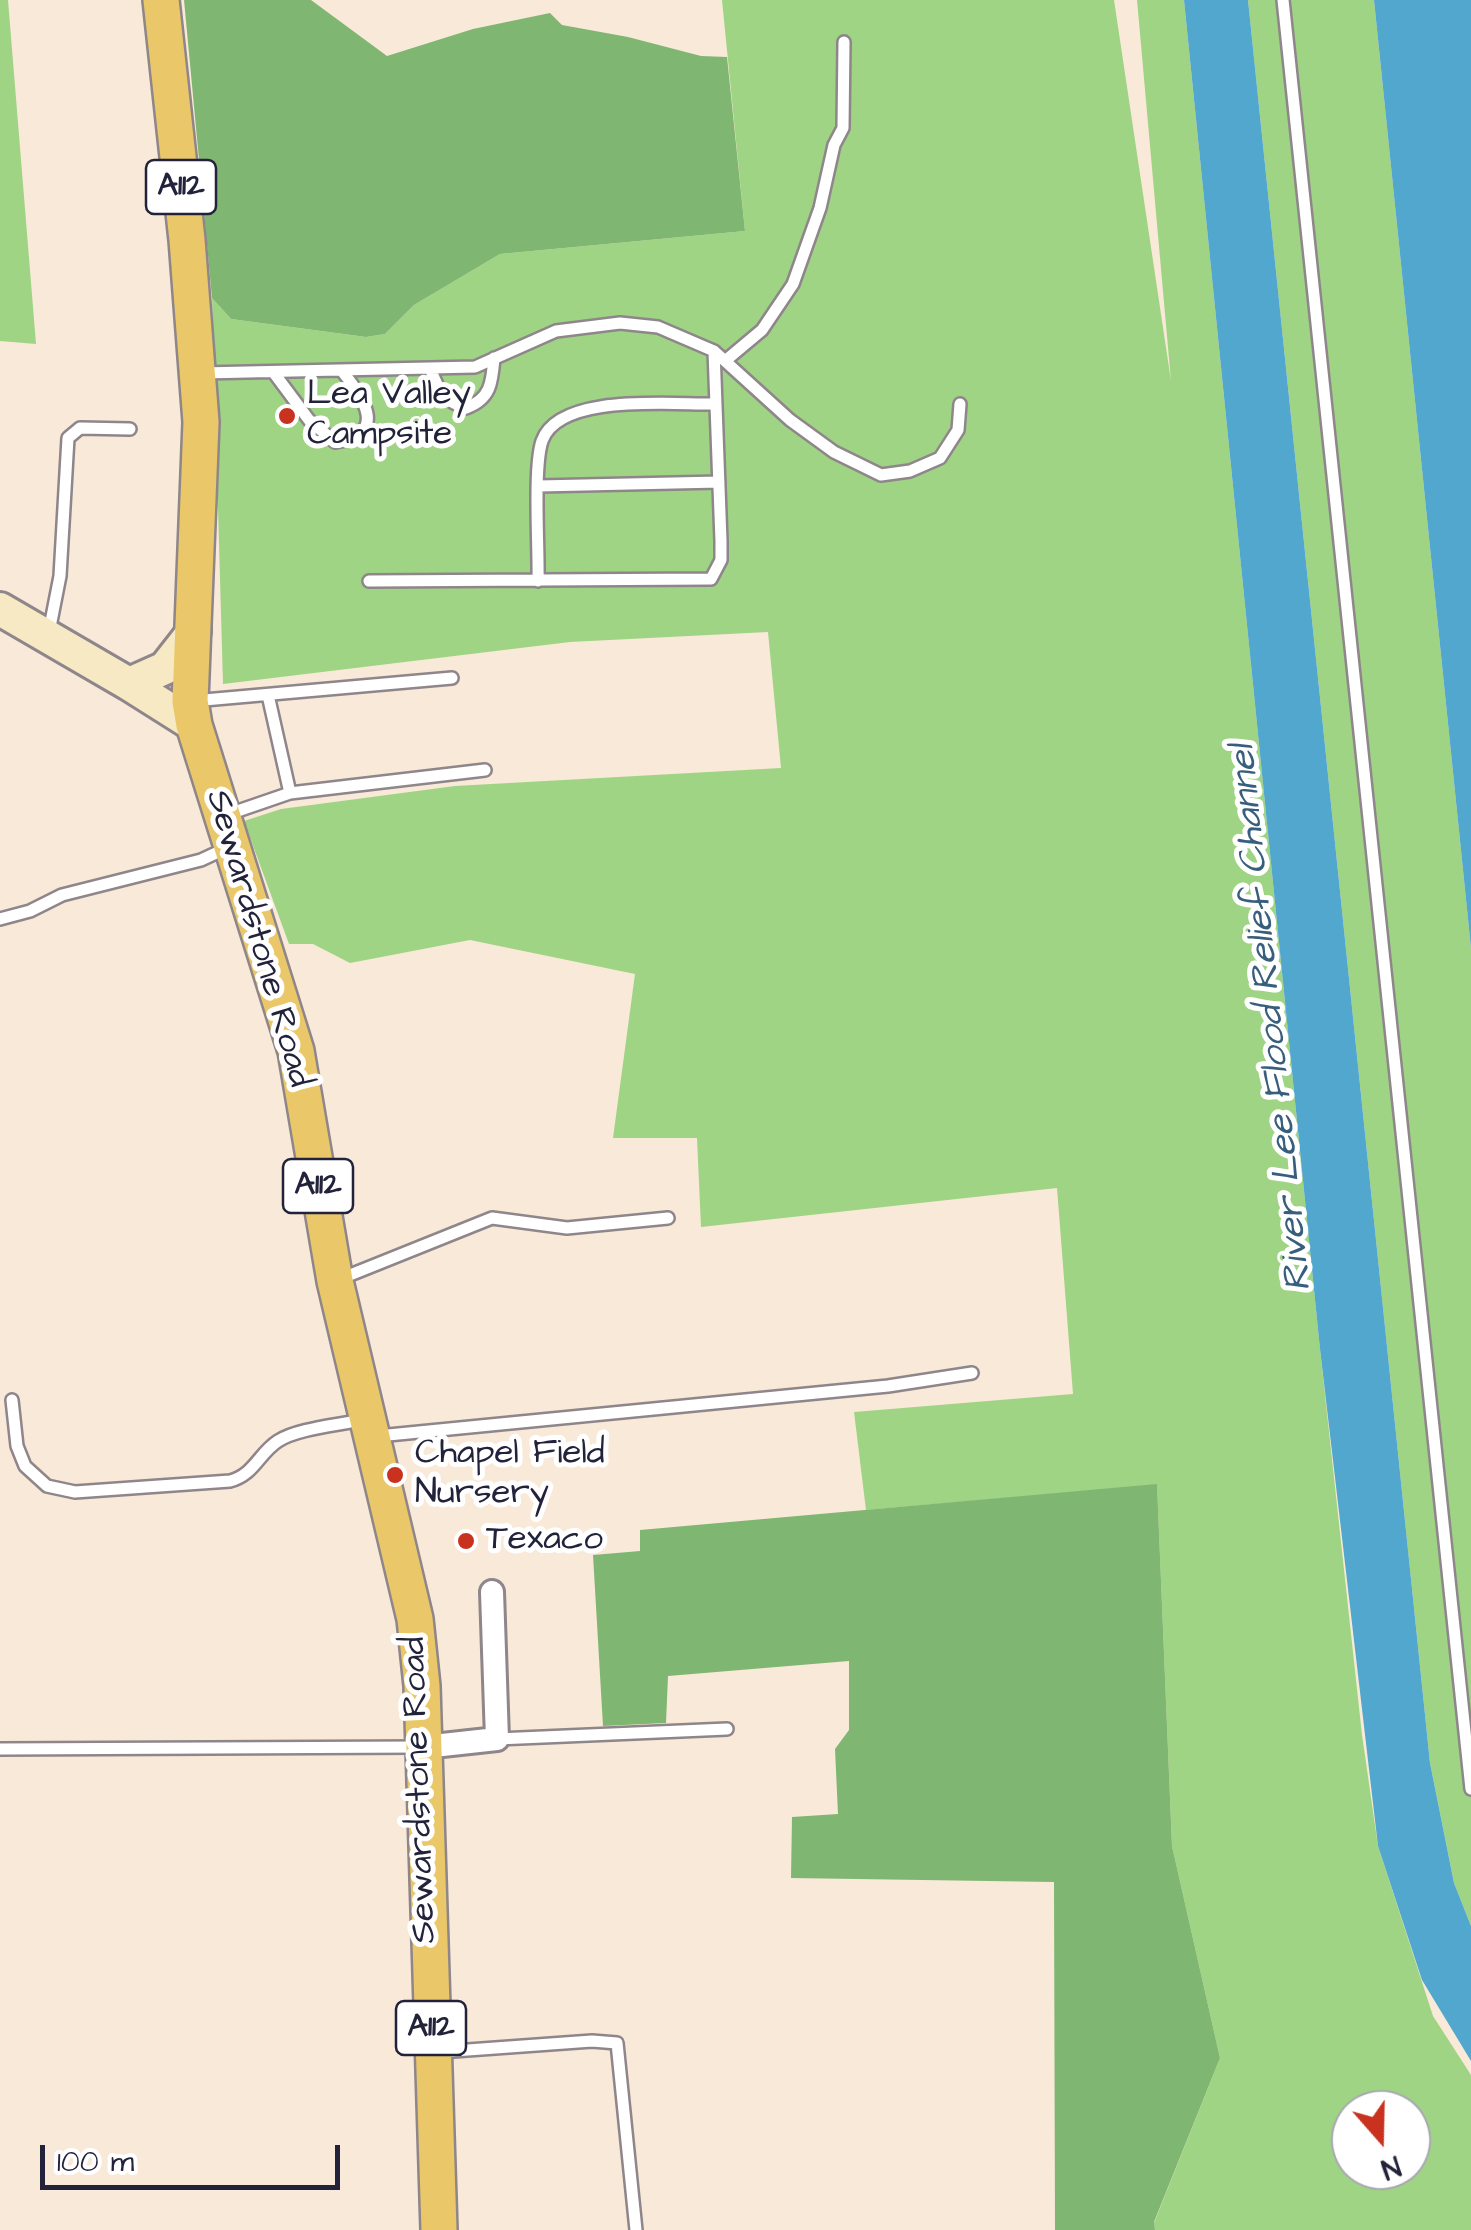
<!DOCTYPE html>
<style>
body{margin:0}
#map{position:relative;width:1471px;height:2230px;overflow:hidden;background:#f9e9d8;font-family:"Architects Daughter",sans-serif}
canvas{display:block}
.north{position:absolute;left:1331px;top:2090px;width:100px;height:100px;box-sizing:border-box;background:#fff;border:2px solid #a7a7b1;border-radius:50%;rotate:160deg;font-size:28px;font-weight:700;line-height:40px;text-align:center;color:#22223b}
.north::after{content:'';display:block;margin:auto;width:35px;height:45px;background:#c8321e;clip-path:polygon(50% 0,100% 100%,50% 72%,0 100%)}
.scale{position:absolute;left:40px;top:2145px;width:300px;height:45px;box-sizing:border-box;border:5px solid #22223b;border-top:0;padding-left:12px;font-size:30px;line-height:35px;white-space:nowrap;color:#22223b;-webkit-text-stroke:8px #fff;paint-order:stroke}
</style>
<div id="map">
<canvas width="1471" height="2230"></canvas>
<div class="north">N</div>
<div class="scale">100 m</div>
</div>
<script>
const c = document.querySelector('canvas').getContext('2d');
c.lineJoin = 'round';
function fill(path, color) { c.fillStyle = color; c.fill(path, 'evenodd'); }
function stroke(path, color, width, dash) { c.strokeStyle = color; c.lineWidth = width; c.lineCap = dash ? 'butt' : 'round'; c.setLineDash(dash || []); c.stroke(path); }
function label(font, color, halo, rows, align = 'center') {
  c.font = font + ' "Architects Daughter",sans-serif'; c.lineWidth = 10; c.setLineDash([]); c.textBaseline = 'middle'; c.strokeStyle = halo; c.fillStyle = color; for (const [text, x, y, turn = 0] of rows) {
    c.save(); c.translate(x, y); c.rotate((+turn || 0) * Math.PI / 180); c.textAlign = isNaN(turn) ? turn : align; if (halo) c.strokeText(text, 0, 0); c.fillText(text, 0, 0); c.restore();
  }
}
fill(new Path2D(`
 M0,0h8l28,344 -36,-3z
 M722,0h392l57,381 -34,-381h47l136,1349 42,386 16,111 55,170 38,59v155h-316l-1,-7 66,-165 -48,-212 -15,-361 -291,25 -12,-98 219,-18 -16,-206 -356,39 -4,-89h-84l22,-164 -165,-34 -120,23 -37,-19h-24l-45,-123 37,-12 174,-23 326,-18 -13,-136 -198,10 -347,42 -11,-386 19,21 135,18 19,-3 29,-29 86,-51 245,-23zM1351,2110h60v60h-60z
 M1248,0h126l97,948v978l-17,-43 -24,-120z`), '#9fd484');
fill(new Path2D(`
 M184,0h127l76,56 86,-27 77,-16 12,12 66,12 73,19 26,1 18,174 -245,23 -86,51 -29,29 -19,3 -135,-18 -19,-21z
 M1157,1484l15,362 48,212 -66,164 1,8h-100l-1,-348 -263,-4 1,-61 46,-3 -3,-65 14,-19v-69l-181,15 -2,47 -63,3 -10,-171 47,-4v-21z`), '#7fb672');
fill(new Path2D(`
 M1184,0h64l182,1763 24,120 17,43v135l-49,-81 -44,-134 -58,-497z
 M1374,0h97v948z`), '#52a7ce');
const lane = new Path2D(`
 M1283,0l188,1789
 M725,361l37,-31 31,-46 27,-76 14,-63 9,-17 1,-86
 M430,368c8,21 13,33 36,40 25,-9 26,-26 28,-50
 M202,373l273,-6 81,-36 64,-8 38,4 56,24 76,69 44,32 47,23 29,-4 30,-13 18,-28 2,-26
 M274,373l35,47 26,22c54,-7 29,-44 7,-71
 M539,486l180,-4
 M369,581l342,-2 10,-19v-19l-7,-190
 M538,581c1,-32 -5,-113 4,-140 17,-49 132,-36 174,-37
 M49,632l11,-56 8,-138 12,-10 50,1
 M268,695l22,98
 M193,701l259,-23
 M226,815l64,-22 195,-23
 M0,919l30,-8 32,-16 139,-35 28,-13
 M340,1279l152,-61 75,10 101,-10
 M12,1400l5,46 8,20 22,20 28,6 155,-11c24,-6 29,-28 48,-40 20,-13 63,-16 87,-22
 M378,1436l510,-50 84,-13
 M497,1739l230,-10
 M0,1749l421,-2
 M440,2052l152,-11 25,2 19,187`);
const street = new Path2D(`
 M424,1747l73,-8 -5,-147`);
const secondary = new Path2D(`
 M0,609l129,75 65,41
 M129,684l36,-16 29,-37`);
const primary = new Path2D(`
 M161,0l26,240 14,182 -11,279 4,24 102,326 39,230 80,338 7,67 17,544`);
stroke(lane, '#8e868a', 16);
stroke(street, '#8e868a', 28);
stroke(secondary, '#8e868a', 38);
stroke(primary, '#8e868a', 40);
stroke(lane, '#fff', 11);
stroke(street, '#fff', 22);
stroke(secondary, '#f7e9c3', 32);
stroke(primary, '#eac769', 35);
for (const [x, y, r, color] of [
 [287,416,10,"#c8321e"],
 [395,1475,10,"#c8321e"],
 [466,1541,10,"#c8321e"]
]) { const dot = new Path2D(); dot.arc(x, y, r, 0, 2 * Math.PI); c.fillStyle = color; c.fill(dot); stroke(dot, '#fff', 4); }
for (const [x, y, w] of [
 [181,187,70],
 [318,1186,70],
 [431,2028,70]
]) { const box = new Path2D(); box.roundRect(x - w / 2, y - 27, w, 54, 8); c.fillStyle = '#fff'; c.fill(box); stroke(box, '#22223b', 2.5); }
label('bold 32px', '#22223b', null, [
 ["A112",181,187],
 ["A112",318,1186],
 ["A112",431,2028]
]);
label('35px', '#22223b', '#fff', [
 ["Lea Valley",307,396],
 ["Campsite",307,436],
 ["Chapel Field",415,1455],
 ["Nursery",415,1495],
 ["Texaco",486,1541]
], 'left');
label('35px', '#22223b', '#fff', [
 ["Sewardstone Road",257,939,74],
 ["Sewardstone Road",421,1790,-92]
]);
label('italic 38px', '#385e7d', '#fff', [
 ["River Lee Flood Relief Channel",1273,1018,-96]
]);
</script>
